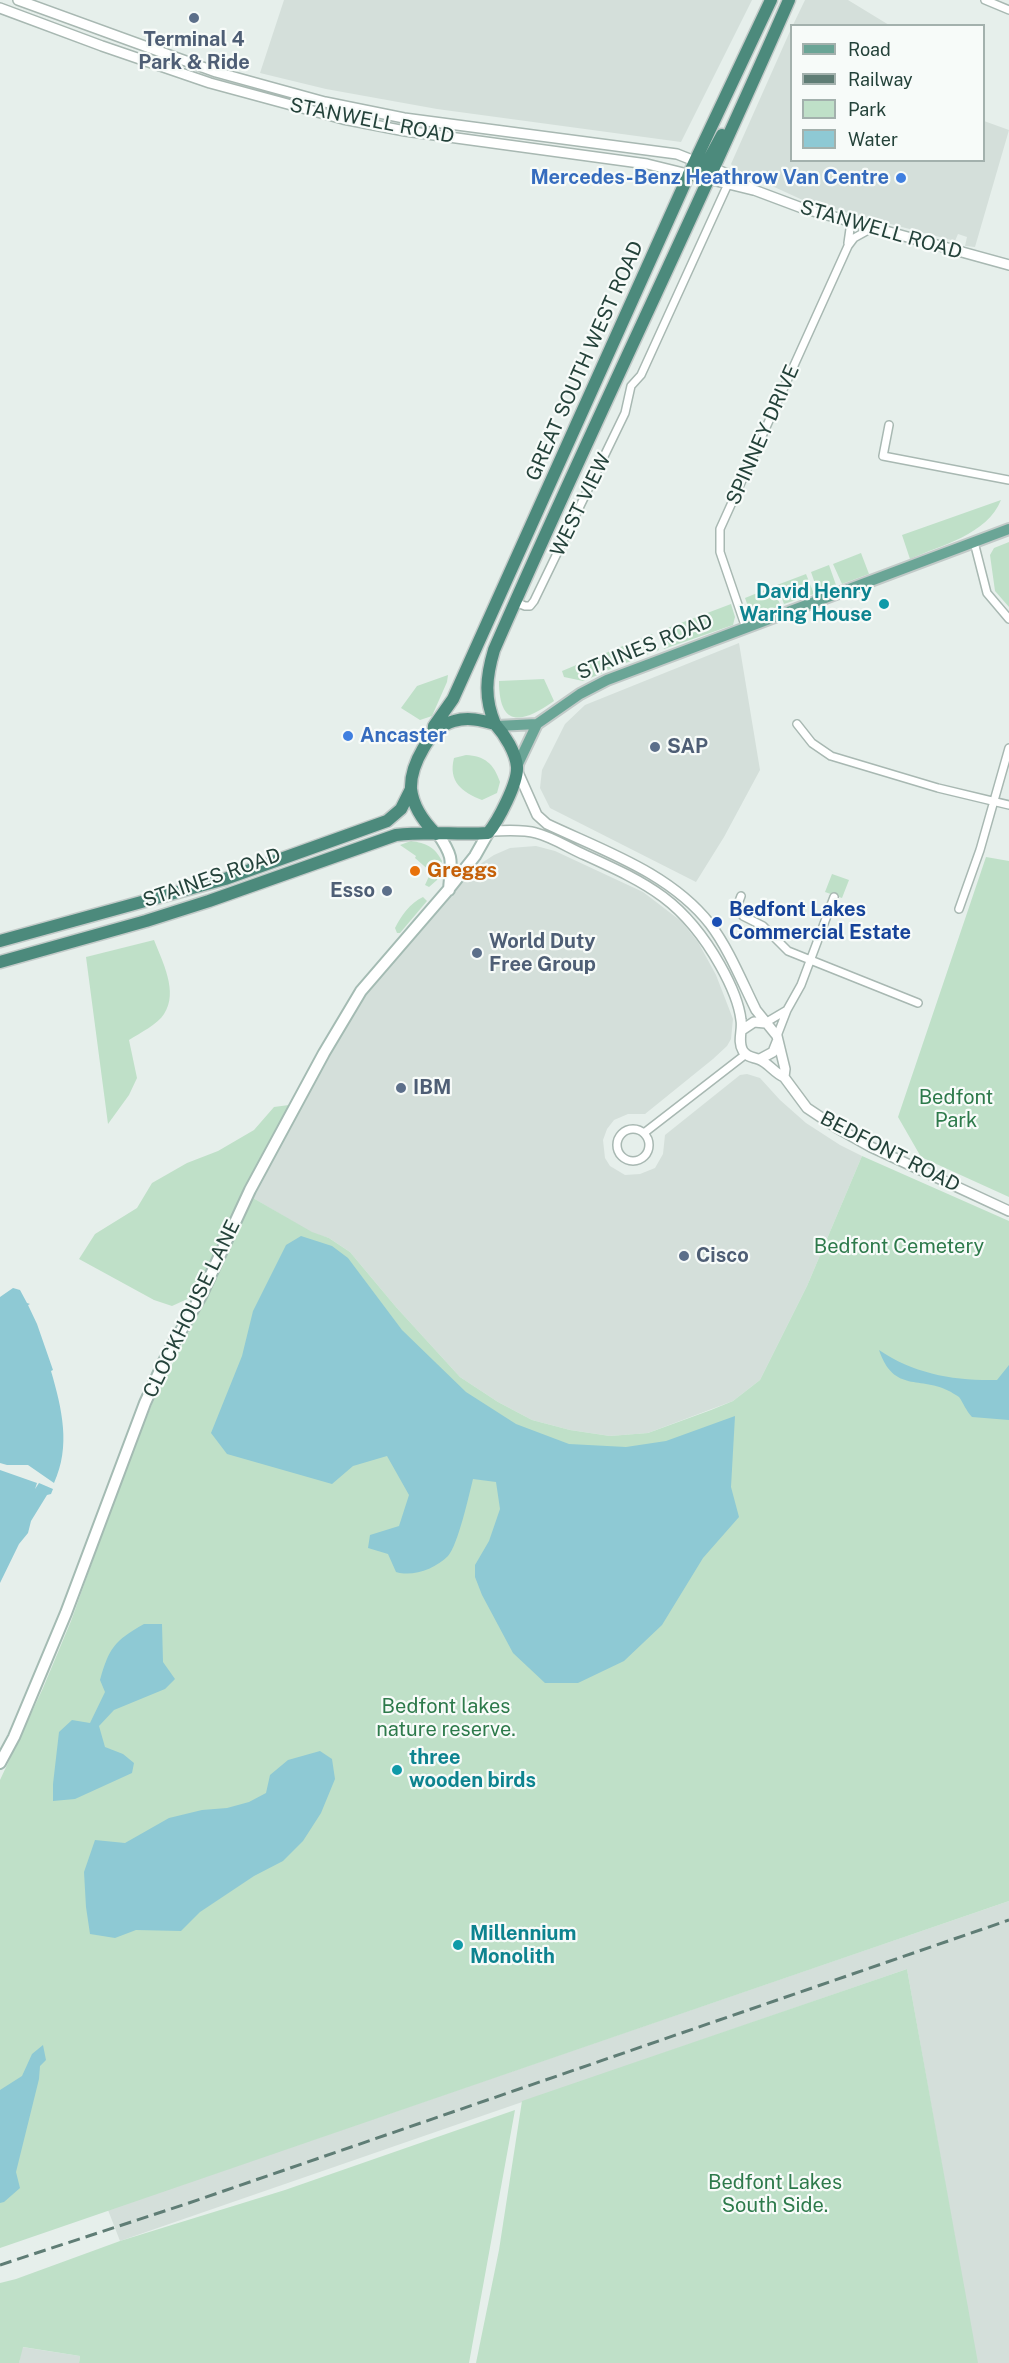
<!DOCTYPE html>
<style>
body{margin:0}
#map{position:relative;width:1009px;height:2363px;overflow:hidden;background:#e6efeb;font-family:"Public Sans",sans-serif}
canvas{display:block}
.legend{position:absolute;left:790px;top:24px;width:195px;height:138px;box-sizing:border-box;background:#f7fbf9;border:2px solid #a3b1ad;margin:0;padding:8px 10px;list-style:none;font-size:18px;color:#24423a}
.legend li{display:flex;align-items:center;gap:12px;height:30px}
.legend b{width:30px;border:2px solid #a3b1ad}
</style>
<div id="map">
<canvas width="1009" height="2363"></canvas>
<ul class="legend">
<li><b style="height:8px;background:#6aa596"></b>Road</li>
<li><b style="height:8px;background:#5f7d75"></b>Railway</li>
<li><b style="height:16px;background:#bfe0c8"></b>Park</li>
<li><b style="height:16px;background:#8ec9d4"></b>Water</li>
</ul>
</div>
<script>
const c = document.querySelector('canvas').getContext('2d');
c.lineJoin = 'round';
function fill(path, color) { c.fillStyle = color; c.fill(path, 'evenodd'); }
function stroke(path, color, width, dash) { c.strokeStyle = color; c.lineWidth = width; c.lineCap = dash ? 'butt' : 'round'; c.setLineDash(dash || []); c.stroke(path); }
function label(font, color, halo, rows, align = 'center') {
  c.font = font + ' "Public Sans",sans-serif'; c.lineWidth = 4.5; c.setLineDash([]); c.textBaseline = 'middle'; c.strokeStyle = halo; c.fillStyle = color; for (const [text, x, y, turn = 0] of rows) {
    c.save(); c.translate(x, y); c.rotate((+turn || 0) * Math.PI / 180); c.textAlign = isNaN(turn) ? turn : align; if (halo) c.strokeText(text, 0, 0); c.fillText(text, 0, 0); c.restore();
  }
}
fill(new Path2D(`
 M284,0h468l-71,142 -244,-33 -111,-20 -66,-16z
 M805,0h43l41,25h-96z
 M791,29l1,131h192v-39l25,9 -34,117 -10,-1 2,-9 -9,-3 -3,7 -148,-39 -72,-33 -4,-5z
 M739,643l21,127 -36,67 -28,45 -146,-74 -10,-20 2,-18 23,-46 20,-19z
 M536,846l19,5 88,41 38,29 17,21 18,33 17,44 -2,20 -4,7 -14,13 -68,55h-17l-14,6 -7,9 -4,11 2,18 5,8 15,9 15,-1 15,-6 8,-14 2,-19 75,-60 7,-1 13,4 20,22 26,23 34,22 22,11 -55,130 -47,94 -27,21 -85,32 -38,3 -40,-6 -38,-10 -34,-18 -38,-25 -64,-70 -46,-55 -21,-14 -17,-5 -59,-35 88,-185 36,-48 74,-82 43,-28 16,-7z
 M1009,1901v462h-32l-70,-394 -787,272 -12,-31z
 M22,2347l58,9 -1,7h-60z`), '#d4dfda');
fill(new Path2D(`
 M1001,500c-14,35 -60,45 -91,59l-8,-24z
 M1009,542v65l-14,-16 -5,-36 4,-7z
 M861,553l8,21 -27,10 -9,-20z
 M829,565l7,20 -18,7 -7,-20z
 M806,574l8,20 -30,10 -7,-19z
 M772,587l9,19 -24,8 -7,-2 -5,-14z
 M731,604l4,13 -2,8 -69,24 -7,-17z
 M652,634l7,16 -51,20 -7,-15z
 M598,656l7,16 -22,9 -19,-4 -2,-6z
 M448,675l-1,7 -15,34 -12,4 -19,-12 16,-22z
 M544,679l10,22c-31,22 -55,28 -55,-20z
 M466,755c19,1 28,9 34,27l-3,11 -15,7c-20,-8 -34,-18 -28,-42z
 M411,841c15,2 24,6 31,20l-5,19 -8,7 -4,-2 6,-13 -16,-14 1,-2 -16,-11z
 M986,857l23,4v336l-88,-40 -23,-40z
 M832,874l17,6 -7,18 -17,-6z
 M423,897l4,4 -27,32h-3l-2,-5c6,-12 15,-25 28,-31z
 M154,940c8,21 25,52 10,74 -6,10 -24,19 -35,26l8,38 -8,17 -21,29 -22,-167z
 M289,1105l-95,191 -22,10 -18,-6 -75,-41 16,-25 42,-26 15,-25 35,-20 31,-12 36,-21 20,-23z
 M862,1156l147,65v680l-1009,347v-468l43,-92 28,-67 54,-151 27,-66 54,-106 47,-100 59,34 17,6 21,14 46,55 64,70 38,25 34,18 38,10 40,6 38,-3 63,-23 22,-9 27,-21 47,-94z
 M907,1969l71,394h-502l23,-113 23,-149z
 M515,2110l-46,253h-390l1,-7 -57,-9 -4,16h-19v-80l16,-4 104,-38 165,-51z`), '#bfe0c8');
fill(new Path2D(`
 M301,1236l31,10 16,12 54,72 64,62 50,32 53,20 57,3 40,-6 69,-25 -4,71 8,30 -36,41 -41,67 -38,36 -46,22h-33l-32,-30 -31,-58 -7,-18v-12l14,-24 11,-32 -4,-27 -23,-3c-4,16 -15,66 -25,77 -13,13 -35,21 -52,16l-8,-18 -20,-6 2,-13 29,-9 10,-31 -22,-39 -34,10 -21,18 -105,-30 -16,-21 31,-77 11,-45 33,-66z
 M13,1288l7,2 7,13 3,1 -2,1 9,19 16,46 -2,1c11,38 20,75 3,112l-26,-18h-21l-7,-2v-166z
 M879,1350c35,24 76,31 118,30l12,-15v55l-37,-3c-6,-6 -9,-15 -13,-20 -2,-2 -6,-3 -8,-5 -31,-17 -57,2 -72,-42z
 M0,1470l37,13 -2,6 4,-6 14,6 -2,5 -4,1 -16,26 -3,12 -9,11 -19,39z
 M144,1624h18l1,38 12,17 -10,10 -51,21 -15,16 6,21 18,7 11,9 -2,10 -57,26 -22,2v-17l6,-52 13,-12 18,3 15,-31 -5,-12c9,-32 14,-39 44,-56z
 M320,1751l12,8 3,20 -14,34 -18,28 -20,20 -29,15 -54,36 -19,19 -45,-1 -21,8 -25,-4 -4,-27 -2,-35 11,-32 30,3 44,-25 33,-8 25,-2 22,-6 17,-9 4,-18 18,-15z
 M43,2045l3,15 -6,6 -1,13 -23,93 4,16 -16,14 -4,1v-113l22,-14 10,-22z`), '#8ec9d4');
const minor = new Path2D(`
 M985,0l24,10
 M848,243l3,-21
 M889,425l-6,31 126,24
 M974,542l13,51 22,26
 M515,602l10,4h5l4,-5 91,-188 6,-27 10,-11 87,-191
 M746,628l-26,-76v-23l128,-283 6,-8 18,-10
 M797,724l15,19 19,13 107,32 71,17
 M741,896l-3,8 5,12 20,10 25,25 130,52
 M959,909l21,-59 29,-102
 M765,1023l22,-13
 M777,1036l10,-26 14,-25 33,-88
 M617 1145a16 16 0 1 1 32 0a16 16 0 1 1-32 0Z
 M644,1133l102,-79`);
const tertiary = new Path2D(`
 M18,0l198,72 109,30 79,16 273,36 48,19 29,17 48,18 207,57
 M0,8l102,38 108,37 133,36 62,12 242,33 106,26
 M517,770l20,45 10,9c57,27 123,49 163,100 19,25 32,58 46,86l21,26 8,33 -1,8 23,31 30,20 34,19 138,64
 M490,831c14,0 32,-2 46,2 16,4 33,15 49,22 64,29 99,46 135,110 9,16 19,37 21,55 2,10 -4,21 2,31 4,6 9,6 15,8 10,3 16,14 26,18
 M742,1030l12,-8 11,1
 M760,1059l13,-7 4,-10`);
const secondary = new Path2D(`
 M438,834c17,25 13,27 11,56
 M0,1763l14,-26 52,-124 79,-210 22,-48 34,-59 49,-106 74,-137 37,-62 87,-101 27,-34 13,-23`);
const primary = new Path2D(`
 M497,726l40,-2 43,-30 27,-14 402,-151
 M517,766l20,-42`);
const trunk = new Path2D(`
 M700,176l22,-41
 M495,724c-11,-26 -9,-47 -1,-74 95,-218 200,-432 295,-650
 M433,735l1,-9 19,-27 236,-525 82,-174
 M0,941l225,-62 162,-58 14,-12 10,-20
 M0,962l146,-41 63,-20 187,-66c30,-4 62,0 92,-2 10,-12 30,-50 29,-66 -1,-14 -12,-32 -22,-43 -14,-4 -27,-7 -41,-3 -24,6 -44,45 -43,68 2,18 13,33 25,45`);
stroke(minor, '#a8b8b2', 10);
stroke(tertiary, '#a8b8b2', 12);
stroke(secondary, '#a4bbb3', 14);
stroke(primary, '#c2cac8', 14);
stroke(trunk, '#c2cac8', 15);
stroke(minor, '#fff', 7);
stroke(tertiary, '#fff', 9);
stroke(secondary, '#fff', 10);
stroke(primary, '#6aa596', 10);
stroke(trunk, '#4c8a7c', 12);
stroke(new Path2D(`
 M0,2265l186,-61 823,-284`), '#5f7d75', 3, [12, 6]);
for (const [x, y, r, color] of [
 [194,18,6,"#5c6f8a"],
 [901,178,6,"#3f7fe0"],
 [884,604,6,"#0f9aa8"],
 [348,736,6,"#3f7fe0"],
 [655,747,6,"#5c6f8a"],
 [415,871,6,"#e8710a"],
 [387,891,6,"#5c6f8a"],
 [717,922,6,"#1a4fb4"],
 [477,953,6,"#5c6f8a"],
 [401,1088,6,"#5c6f8a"],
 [684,1256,6,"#5c6f8a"],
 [397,1770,6,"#0f9aa8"],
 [458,1945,6,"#0f9aa8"]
]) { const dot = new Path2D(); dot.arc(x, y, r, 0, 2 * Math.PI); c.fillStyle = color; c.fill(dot); stroke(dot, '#f7fbf9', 2); }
label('bold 20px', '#4e5e75', '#f7fbf9', [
 ["Terminal 4",194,40,"center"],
 ["Park & Ride",194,63,"center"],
 ["SAP",667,747],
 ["Esso",375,891,"right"],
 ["World Duty",489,942],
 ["Free Group",489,965],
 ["IBM",413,1088],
 ["Cisco",696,1256]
], 'left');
label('20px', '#24423a', '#f7fbf9', [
 ["STANWELL ROAD",372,121,11],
 ["STANWELL ROAD",881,230,16],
 ["GREAT SOUTH WEST ROAD",585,361,-66],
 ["SPINNEY DRIVE",763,435,-66],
 ["WEST VIEW",581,505,-64],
 ["STAINES ROAD",645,647,-22],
 ["STAINES ROAD",212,878,-19],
 ["BEDFONT ROAD",890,1152,27],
 ["CLOCKHOUSE LANE",192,1309,-64]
]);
label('bold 20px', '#366cbe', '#f7fbf9', [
 ["Mercedes-Benz Heathrow Van Centre",889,178],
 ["Ancaster",360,736,"left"]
], 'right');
label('bold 20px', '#0d838f', '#f7fbf9', [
 ["David Henry",872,592,"right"],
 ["Waring House",872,615,"right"],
 ["three",409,1758],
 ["wooden birds",409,1781],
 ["Millennium",470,1934],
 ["Monolith",470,1957]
], 'left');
label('bold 20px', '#c56008', '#f7fbf9', [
 ["Greggs",427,871]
], 'left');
label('bold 20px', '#164399', '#f7fbf9', [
 ["Bedfont Lakes",729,910],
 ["Commercial Estate",729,933]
], 'left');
label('20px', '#2d7a4b', '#f7fbf9', [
 ["Bedfont",956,1098],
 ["Park",956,1121],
 ["Bedfont Cemetery",899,1247],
 ["Bedfont lakes",446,1707],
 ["nature reserve.",446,1730],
 ["Bedfont Lakes",775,2183],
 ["South Side.",775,2206]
]);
</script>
